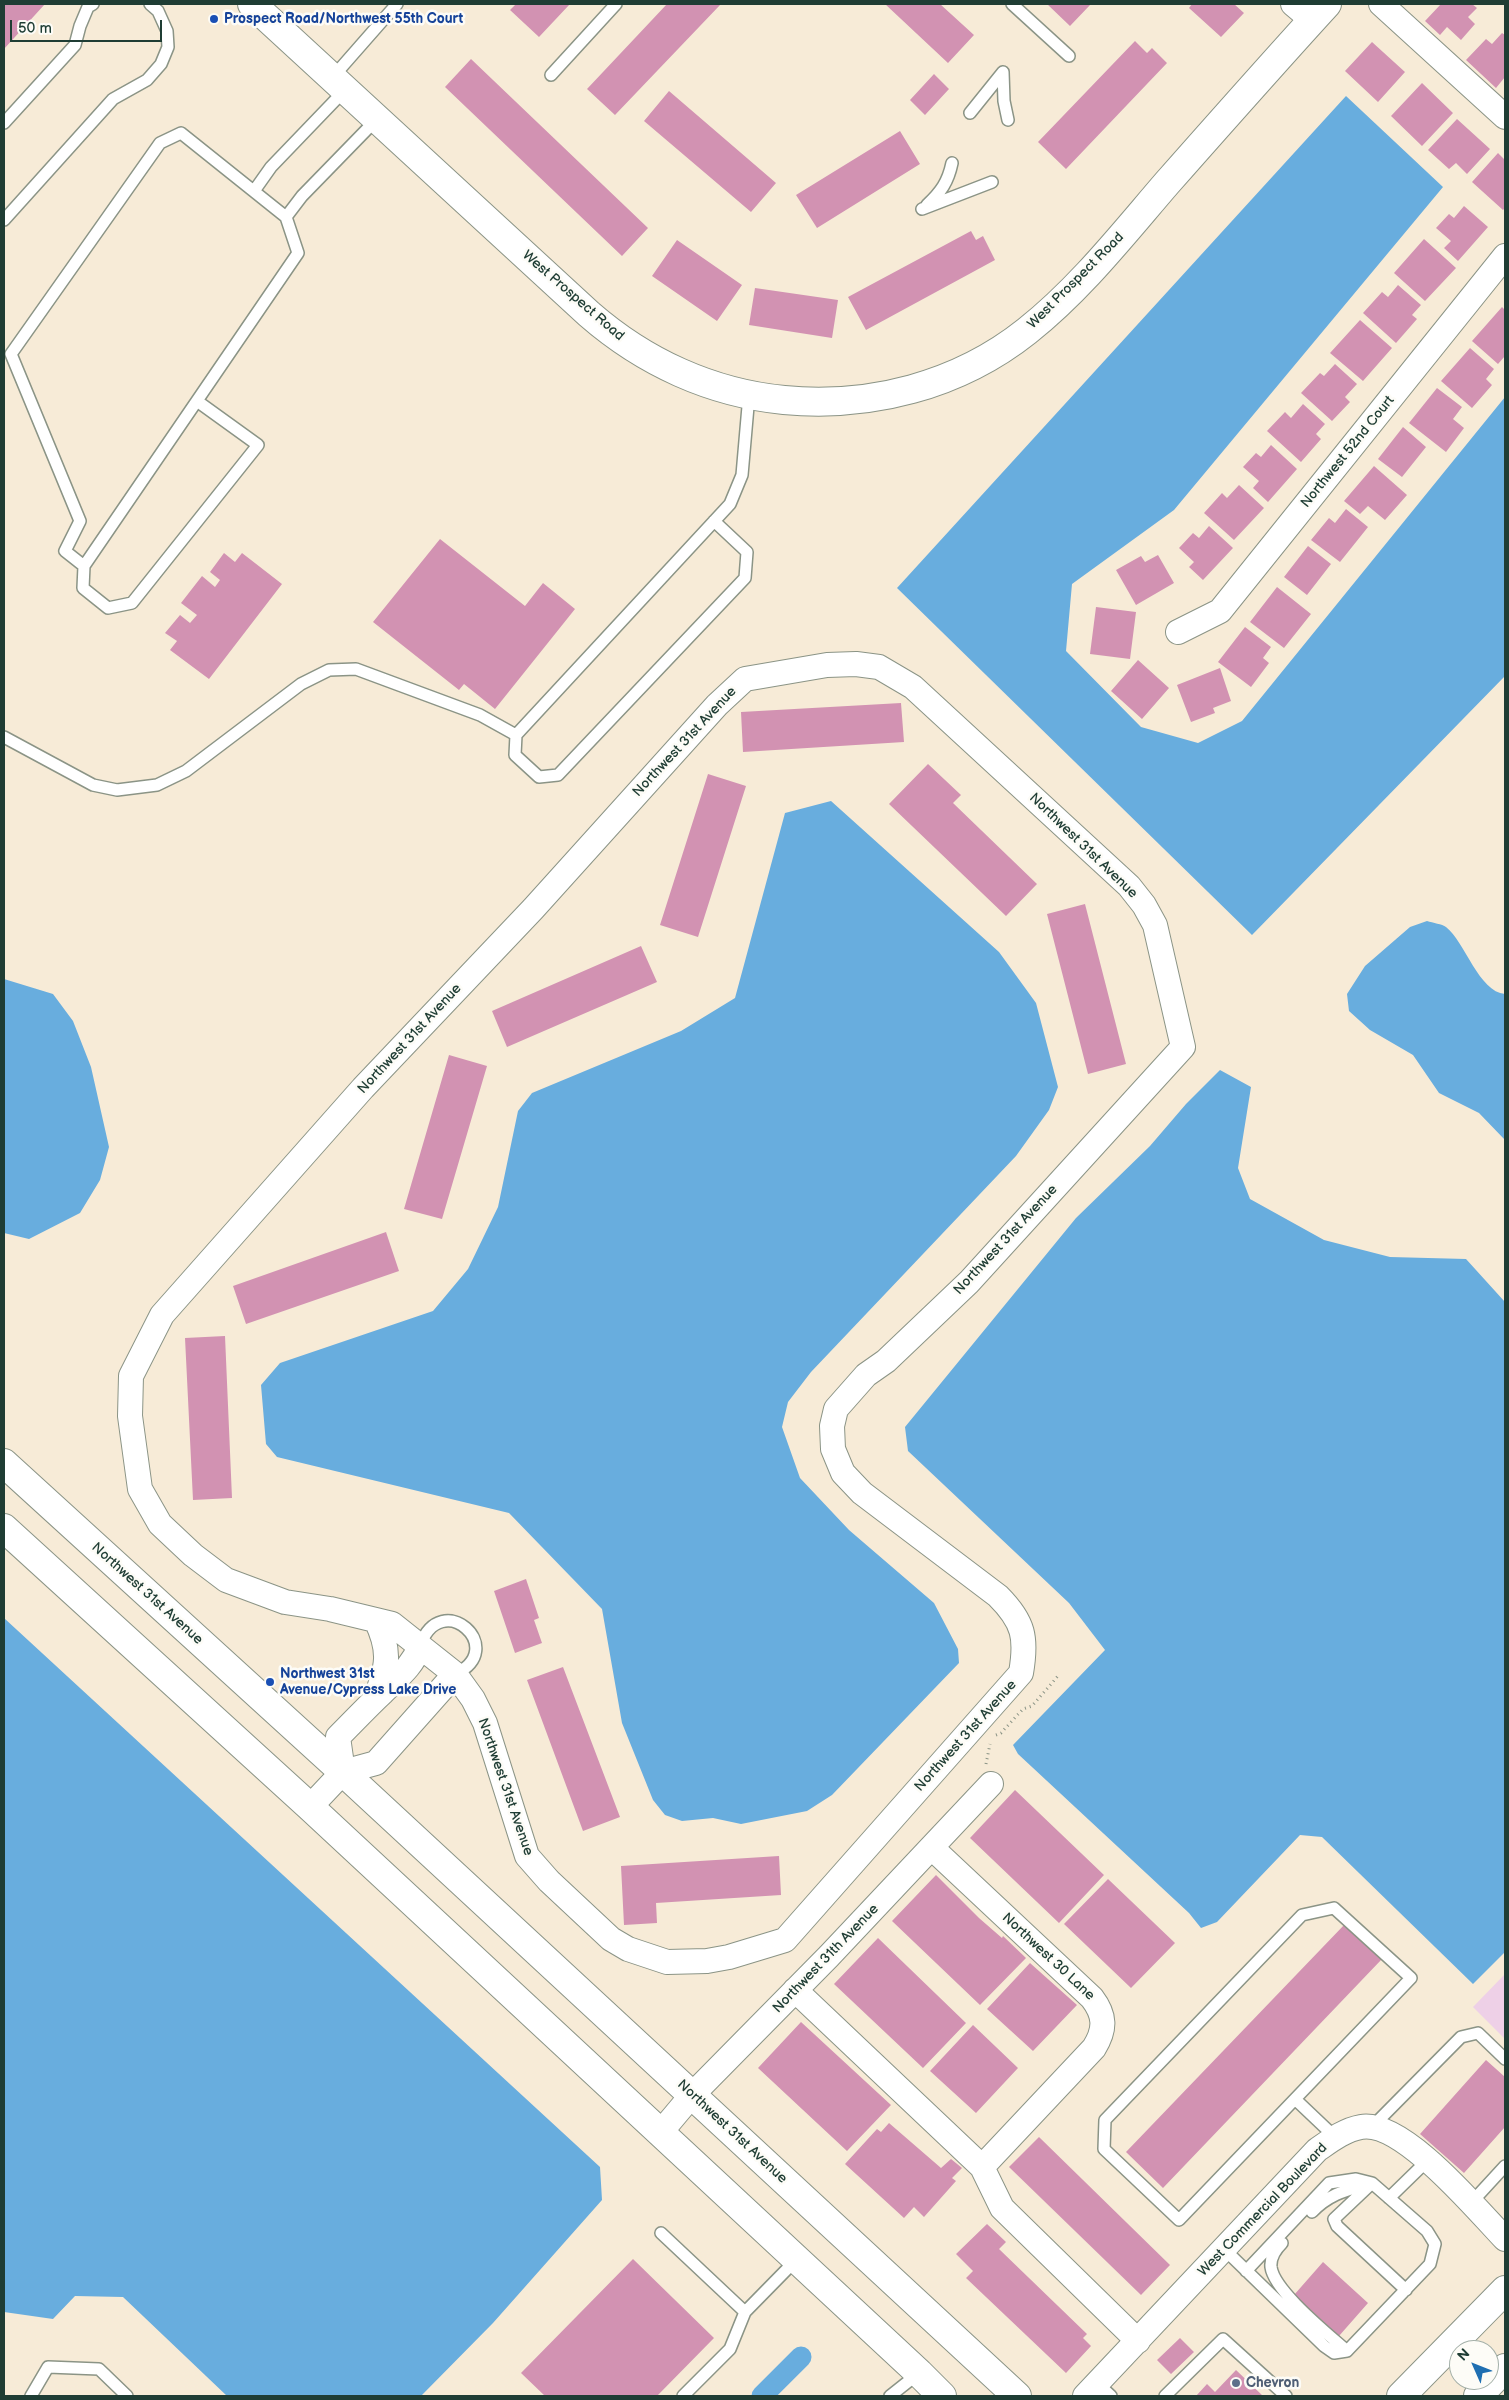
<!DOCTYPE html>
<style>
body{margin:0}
#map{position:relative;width:1509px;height:2400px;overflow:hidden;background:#f7ebd7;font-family:"Balsamiq Sans",sans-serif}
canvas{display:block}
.frame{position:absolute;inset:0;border:5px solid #1f3d34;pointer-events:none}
.north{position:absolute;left:1449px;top:2340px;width:50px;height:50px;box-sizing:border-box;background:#fdfcf7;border:1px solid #a4b0a9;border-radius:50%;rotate:314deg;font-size:14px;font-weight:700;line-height:20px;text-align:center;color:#1f3d34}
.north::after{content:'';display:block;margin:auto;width:18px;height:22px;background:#1f6fb2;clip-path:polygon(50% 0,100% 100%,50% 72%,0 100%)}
.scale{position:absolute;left:10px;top:20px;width:152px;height:22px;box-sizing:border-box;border:2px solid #1f3d34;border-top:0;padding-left:6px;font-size:15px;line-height:18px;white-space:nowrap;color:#1f3d34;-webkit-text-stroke:4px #fdfcf7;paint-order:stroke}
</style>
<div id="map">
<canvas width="1509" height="2400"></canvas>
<div class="frame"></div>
<div class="north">N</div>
<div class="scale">50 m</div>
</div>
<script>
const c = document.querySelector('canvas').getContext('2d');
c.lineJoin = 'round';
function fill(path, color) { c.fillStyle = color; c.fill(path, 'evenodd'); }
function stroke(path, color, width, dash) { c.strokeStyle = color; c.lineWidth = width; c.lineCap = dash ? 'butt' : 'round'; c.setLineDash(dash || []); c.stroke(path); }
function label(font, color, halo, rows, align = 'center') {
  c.font = font + ' "Balsamiq Sans",sans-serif'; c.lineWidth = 5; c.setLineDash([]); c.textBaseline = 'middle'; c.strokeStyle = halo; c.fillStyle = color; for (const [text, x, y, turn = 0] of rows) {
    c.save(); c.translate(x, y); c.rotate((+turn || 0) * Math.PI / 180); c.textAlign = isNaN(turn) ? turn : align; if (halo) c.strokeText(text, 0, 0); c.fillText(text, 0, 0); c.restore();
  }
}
fill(new Path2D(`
 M1505,1974v65l-32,-32z`), '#eed0e7');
fill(new Path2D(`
 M1346,96l97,91 -269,323 -102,74 -6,67 75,76 57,16 44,-22 263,-324v279l-253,259 -355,-347z
 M831,801l168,151 37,51 22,84 -9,23 -33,46 -205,216 -23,30 -6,25 18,51 49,52 85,73 24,46 1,14 -127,132 -25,16 -66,13 -28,-6 -31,3 -17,-6 -12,-15 -31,-77 -20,-114 -93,-96 -232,-56 -11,-13 -5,-59 19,-22 153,-52 35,-42 30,-62 20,-96 14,-18 149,-62 54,-33 50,-185z
 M1427,921c6,2 15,3 19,6 19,15 33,65 59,67v146l-26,-27 -40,-20 -26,-38 -43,-25 -21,-19 -2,-17 18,-28 45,-39z
 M4,979l49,15 20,27 18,46 18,80 -9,33 -20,33 -51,26 -25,-6z
 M1220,1070l31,17 -13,81 12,31 74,41 66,17 76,2 39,43v650l-32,32 -151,-147 -22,-2 -83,87 -16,6 -12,-15 -171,-159 -5,-9 92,-95 -36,-47 -161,-152 -3,-24 171,-209 74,-72 36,-42z
 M4,1618l596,549 2,33 -109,123 -72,73h-194l-104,-99 -48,-1 -22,23 -49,-7z`), '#68adde');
stroke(new Path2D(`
 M762,2396l39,-39`), '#68adde', 21);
fill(new Path2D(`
 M4,4h41l-41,45z
 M516,4h54l-31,33 -29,-27z
 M667,4h54l-106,111 -28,-26z
 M885,4h55l34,31 -26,28z
 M1047,4h44l-21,22z
 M1192,4h42l10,9 -23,24 -32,-29z
 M1441,4h31l5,4 -9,9 7,7 -14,16 -14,-13 -7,8 -15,-14z
 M1502,33l3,2v42l-9,11 -30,-28 20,-21 6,5z
 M1135,41l12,12 5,-5 15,15 -101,106 -28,-27z
 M1372,42l33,30 -27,30 -33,-31z
 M471,59l177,169 -26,28 -177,-169z
 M934,74l15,15 -24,26 -15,-15z
 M1422,83l31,30 -31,33 -31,-30z
 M669,91l107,92 -25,29 -107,-91z
 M1457,119l33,30 -23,25 -11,-11 -7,6 -21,-19z
 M900,131l20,33 -103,64 -21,-33z
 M1498,153l7,7v48l-2,2 -31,-28z
 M1464,206l24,21 -30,34 -14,-13 7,-7 -15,-13 13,-14 5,4z
 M971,231l5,9 7,-4 12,24 -129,70 -18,-33z
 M1424,239l32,29 -31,33 -31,-28z
 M677,240l65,45 -25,36 -65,-45z
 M1398,285l23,20 -9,10 5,4 -21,24 -33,-30 19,-21 6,5z
 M755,288l83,12 -6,38 -83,-13z
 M1502,307l3,3v46l-7,8 -26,-23z
 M1360,320l32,28 -29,33 -33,-28z
 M1470,348l24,21 -8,10 6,6 -20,23 -31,-27z
 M1335,364l22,20 -12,13 5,5 -18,19 -31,-28 19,-20 4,3z
 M1437,388l25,19 -9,12 11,9 -18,24 -37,-29z
 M1303,404l22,20 -9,10 5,5 -20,23 -34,-31 18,-19 6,6z
 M1403,427l23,20 -24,30 -24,-18z
 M1271,445l26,24 -29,33 -15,-14 6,-7 -16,-14 13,-14 5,4z
 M1374,466l33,29 -22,25 -17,-14 -8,8 -16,-13z
 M1239,485l25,23 -30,32 -30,-27 18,-20 5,5z
 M1346,509l22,18 -28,35 -29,-22 18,-22 6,5z
 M1209,526l24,22 -30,32 -14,-13 5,-5 -15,-14 14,-15 6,5z
 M440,539l85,67 18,-23 32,26 -80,100 -31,-25 -5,6 -86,-68z
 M1308,546l23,18 -24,31 -23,-18z
 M224,553l11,9 7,-9 40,31 -73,95 -39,-29 7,-9 -12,-8 15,-18 10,8 7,-8 -16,-12 21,-27 13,11 5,-7 -10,-8z
 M1158,555l16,28 -38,22 -20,-35 25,-14 4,6z
 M1277,587l34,27 -27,34 -34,-26z
 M1096,607l40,5 -6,47 -40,-5z
 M1245,627l26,20 -8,11 6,5 -18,24 -33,-25z
 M1138,660l31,28 -27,31 -31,-28z
 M1220,668l11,33 -18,7 2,5 -24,9 -14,-37z
 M901,703l3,39 -161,10 -2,-40z
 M928,764l33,31 -8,8 84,81 -31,32 -117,-112z
 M708,774l38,12 -48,151 -38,-12z
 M1085,904l41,160 -38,10 -41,-160z
 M641,946l16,36 -150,65 -15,-36z
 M449,1055l38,11 -45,153 -38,-10z
 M386,1232l13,39 -153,53 -13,-38z
 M225,1336l7,162 -39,2 -8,-162z
 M526,1579l13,39 -5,2 8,23 -27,10 -21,-62z
 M563,1667l57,150 -37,14 -56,-151z
 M1015,1790l89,85 -45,48 -89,-85z
 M779,1856l2,39 -125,8 1,20 -33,2 -3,-59z
 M936,1875l43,43 23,20 1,-2 23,22 -46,47 -88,-84z
 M1108,1879l67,64 -44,45 -67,-64z
 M1345,1924l37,35 -219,229 -37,-36z
 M878,1938l88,85 -43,45 -89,-84z
 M1030,1963l47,42 -44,46 -46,-42z
 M801,2022l90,83 -44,46 -89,-83z
 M973,2025l45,43 -42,45 -46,-42z
 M1486,2060l19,17v50l-41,46 -44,-39z
 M889,2123l52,45 10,-9 11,9 -10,10 4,3 -32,36 -10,-10 -10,11 -59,-54 32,-35 4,3z
 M1039,2137l131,128 -29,30 -132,-128z
 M987,2224l19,18 -7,7 88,85 -4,4 8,8 -25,27 -100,-95 7,-7 -17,-17z
 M633,2259l81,79 -57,58h-112l-24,-23z
 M1323,2262l45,41 -29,33 -45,-41z
 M1180,2338l14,14 -23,22 -14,-14z
 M1236,2370l27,26h-67l11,-12 8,8z`), '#d292b2');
const service = new Path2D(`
 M1012,4l57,52
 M1003,72l1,29 4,19
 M551,75l65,-71
 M332,78l65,-74
 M970,113l33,-41
 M4,123l71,-78 5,-19 8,-19 5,-3
 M181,133l105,84 12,36 -214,313 -19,-15 15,-30 -69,-167 149,-211z
 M254,191l17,-24 74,-77
 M927,205c14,-13 21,-23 25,-42
 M922,209l70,-27
 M286,217l16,-21 75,-77
 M4,220l109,-121 34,-19 14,-16 7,-17 -1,-16 -9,-20 -8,-7
 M714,521l33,31 -2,26 -187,197 -19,2 -24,-22 1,-20 214,-231 12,-29 7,-80
 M84,566l-1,22 25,20 24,-5 126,-158 -61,-44
 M4,737l89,48 24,5 40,-5 29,-14 115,-87 28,-14 27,-1 124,46 36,20
 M420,1646c21,-60 90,3 35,28
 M1334,1908l77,70 -232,242 -75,-71 1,-29 197,-205z
 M1296,2100l39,37
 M1372,2127l89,-90 17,-4 27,26
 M1371,2184l-37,35 3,7 69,64
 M1389,2198l39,-38
 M1471,2203l34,-37
 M1312,2212c17,-18 35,-22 58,-29
 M661,2233l84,79
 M1282,2243c-7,7 -12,14 -11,24 3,24 57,67 76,84
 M1224,2249l100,97 10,7 13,-2 83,-87 5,-20 -8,-13 -55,-48 -16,-4 -27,4 -83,88
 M1097,2383l14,13
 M31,2396l17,-29 51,2 28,27
 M683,2396l47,-47 15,-37 52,-53
 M890,2396l29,-23
 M1165,2396l58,-57 63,57`);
const minor = new Path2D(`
 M1293,4l19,16
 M1381,4l124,113
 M1178,632l42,-21 285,-355
 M856,664l23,3 34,20 216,199 15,19 11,20 28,122 -214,235 -83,79 -20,14 -30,34 -4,17 1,23 10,24 19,20 136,103c26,26 29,42 23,77l-236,267 -56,17 -22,4 -40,1 -39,-13 -17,-10 -62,-58 -22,-25 -42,-133 -12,-24 -18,-25 -63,-50 -62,-15 -45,-7 -59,-22 -33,-25 -33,-31 -20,-35 -10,-73 1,-40 31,-61 201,-227 170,-179 184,-204 28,-26 82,-14z
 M375,1699c13,-32 16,-48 1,-79
 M343,1772l-5,-35c15,-15 29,-30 44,-44 16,-16 30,-26 38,-47
 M310,1807l33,-35 33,-9 79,-89
 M932,1848l160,150c13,17 14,31 2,50l-112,119
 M795,1990l187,177 20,41 136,133
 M660,2133l32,-38 137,-139 162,-172
 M1085,2396l232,-246c13,-9 27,-20 44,-23 41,-8 117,84 144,112`);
const secondary = new Path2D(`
 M252,4l337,310c55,48 122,79 195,86 86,8 174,-14 243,-69 53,-42 96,-97 140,-148 53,-60 106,-120 160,-179`);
const primary = new Path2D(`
 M4,1463l339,309 674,624
 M4,1528l306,279 609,566 23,23`);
const trunk = new Path2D(`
 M1401,2396l104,-106
 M1478,2396l27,-28`);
stroke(service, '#8b9486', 14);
stroke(minor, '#8b9486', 26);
stroke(secondary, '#8b9486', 30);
stroke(primary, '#8b9486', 30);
stroke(trunk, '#8b9486', 30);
stroke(new Path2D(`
 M996,1735l5,-2 22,-24 9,-3 26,-30
 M986,1764l4,-20`), '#8b9486', 3, [1, 4]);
stroke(service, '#fff', 11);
stroke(minor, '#fff', 24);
stroke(secondary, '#fff', 28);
stroke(primary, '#fff', 28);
stroke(trunk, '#fff', 28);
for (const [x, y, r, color] of [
 [214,19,5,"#1a4fb4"],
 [270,1682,5,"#1a4fb4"],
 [1236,2383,5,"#5c6f8a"]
]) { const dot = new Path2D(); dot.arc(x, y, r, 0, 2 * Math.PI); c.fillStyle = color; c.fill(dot); stroke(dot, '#fdfcf7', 2); }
label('bold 14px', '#164399', '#fdfcf7', [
 ["Prospect Road/Northwest 55th Court",224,19],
 ["Northwest 31st",280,1674],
 ["Avenue/Cypress Lake Drive",280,1690]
], 'left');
label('14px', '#1f3d34', '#fdfcf7', [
 ["West Prospect Road",1076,281,-45],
 ["West Prospect Road",573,296,41],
 ["Northwest 52nd Court",1348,452,-51],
 ["Northwest 31st Avenue",685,742,-47],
 ["Northwest 31st Avenue",1083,846,44],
 ["Northwest 31st Avenue",410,1039,-47],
 ["Northwest 31st Avenue",1006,1240,-47],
 ["Northwest 31st Avenue",147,1594,42],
 ["Northwest 31st Avenue",966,1736,-48],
 ["Northwest 31st Avenue",505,1787,71],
 ["Northwest 30 Lane",1048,1957,43],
 ["Northwest 31th Avenue",826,1959,-46],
 ["Northwest 31st Avenue",732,2132,43],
 ["West Commercial Boulevard",1263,2210,-46]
]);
label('bold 14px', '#4e5e75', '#fdfcf7', [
 ["Chevron",1246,2383]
], 'left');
</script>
